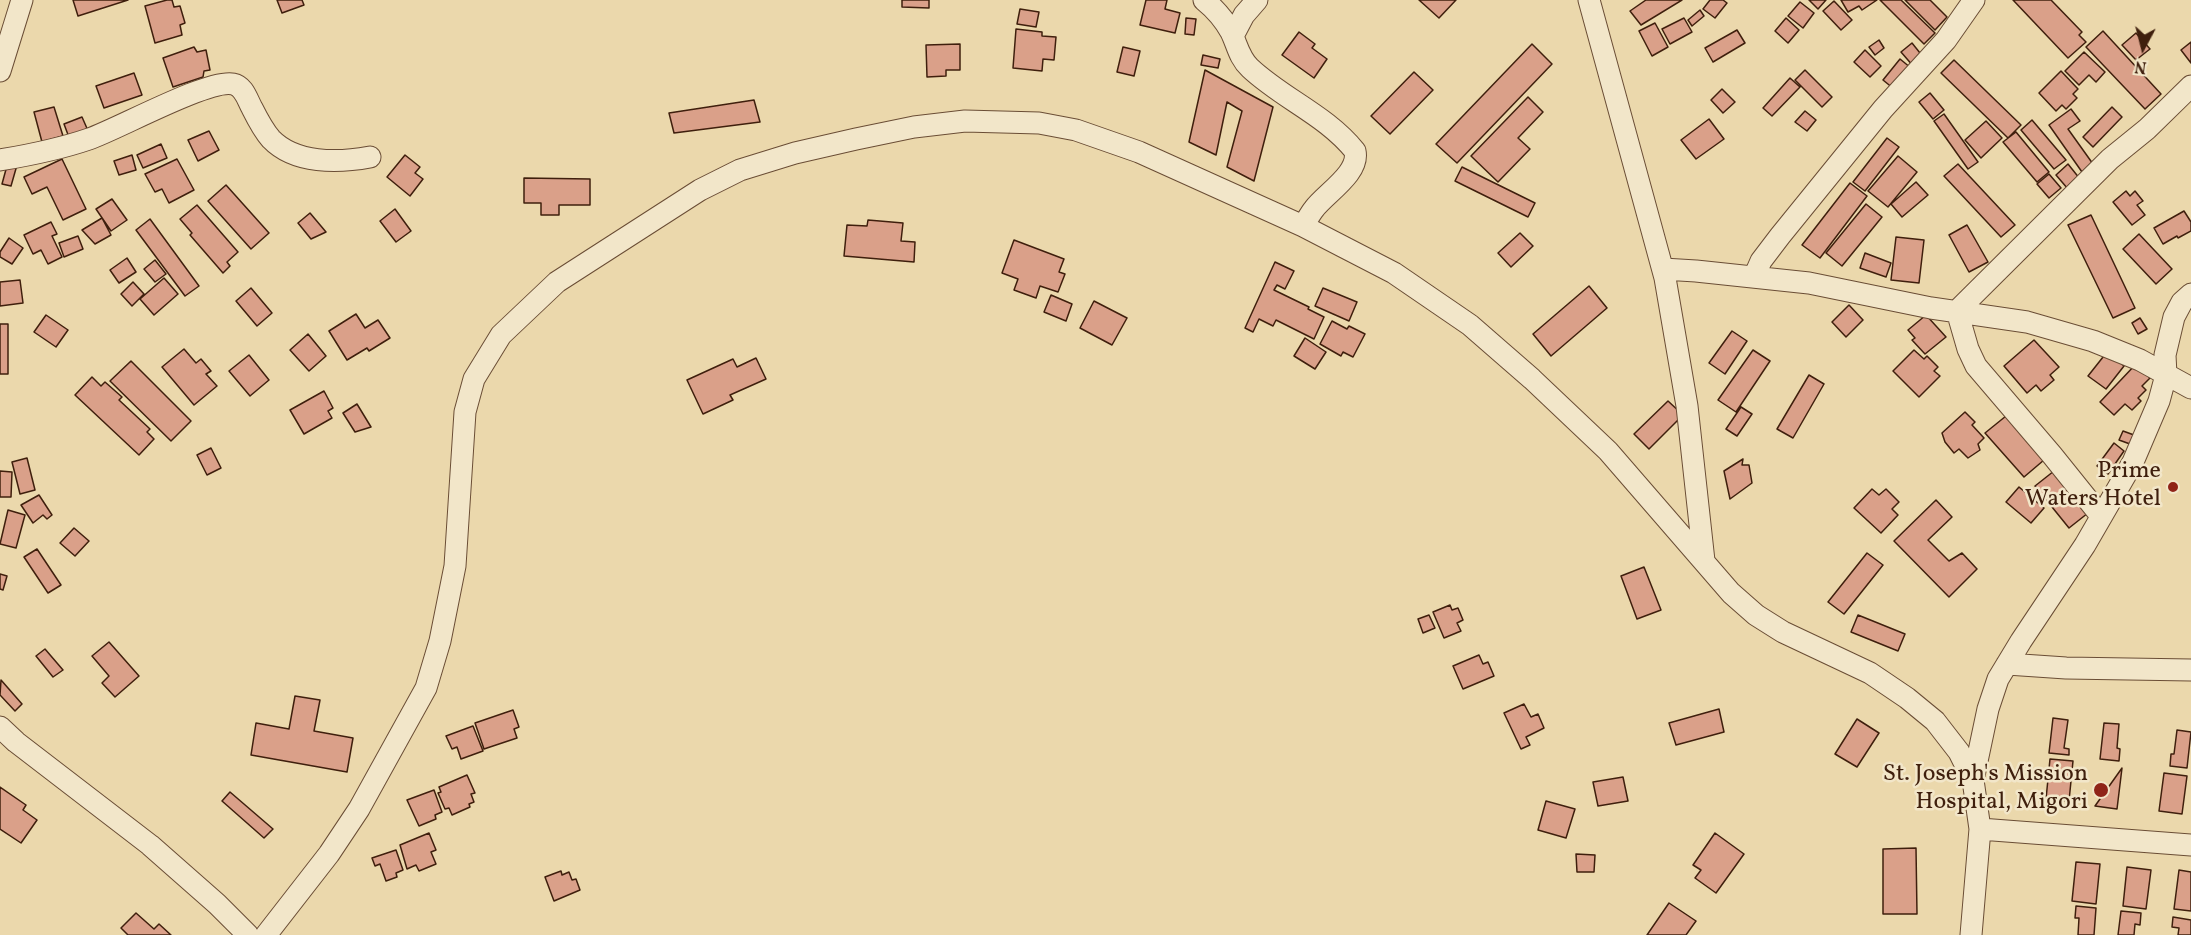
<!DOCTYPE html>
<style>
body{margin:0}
#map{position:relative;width:2191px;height:935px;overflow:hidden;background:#ebd8ac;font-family:Vollkorn,serif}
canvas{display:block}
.north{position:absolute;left:2113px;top:18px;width:60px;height:60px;-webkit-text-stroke:4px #f2e6c9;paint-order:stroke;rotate:187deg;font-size:16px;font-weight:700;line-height:24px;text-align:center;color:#3f1f0d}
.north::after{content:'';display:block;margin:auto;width:21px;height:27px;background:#3f1f0d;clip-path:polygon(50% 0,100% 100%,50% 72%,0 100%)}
</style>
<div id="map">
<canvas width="2191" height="935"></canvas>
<div class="north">N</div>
</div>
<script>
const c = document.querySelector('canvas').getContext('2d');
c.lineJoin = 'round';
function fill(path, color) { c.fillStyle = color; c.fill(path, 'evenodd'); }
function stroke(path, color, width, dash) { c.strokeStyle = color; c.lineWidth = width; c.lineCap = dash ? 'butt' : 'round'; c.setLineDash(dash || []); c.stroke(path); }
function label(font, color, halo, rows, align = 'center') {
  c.font = font + ' Vollkorn,serif'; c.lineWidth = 5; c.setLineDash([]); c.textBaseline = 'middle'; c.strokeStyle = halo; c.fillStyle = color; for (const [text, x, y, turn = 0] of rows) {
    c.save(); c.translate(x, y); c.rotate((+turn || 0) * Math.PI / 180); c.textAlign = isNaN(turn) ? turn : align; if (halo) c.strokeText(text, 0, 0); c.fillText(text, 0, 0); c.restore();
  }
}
const building = new Path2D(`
 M73,0h55l-50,16z
 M167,0h5l2,7 6,-1 5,17 -5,2 2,10 -27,8 -10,-37z
 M277,0h25l2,5 -22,8z
 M902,0h27v8l-27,-1z
 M1146,0h21l-2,9 15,4 -5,20 -35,-8z
 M1419,0h37l-17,18z
 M1646,0h36l-41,25 -11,-14z
 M1710,0h13l4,3 -12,15 -12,-9z
 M1809,0h17l-8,9z
 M1841,0h36l-15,10 -3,-4 -11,6z
 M1880,0h21l34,33 -11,11z
 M1905,0h25l17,17 -12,13z
 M2013,0h38l31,32 -3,3 7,7 -18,16z
 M1834,1l18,19 -11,10 -18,-19z
 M1800,2l14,11 -11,15 -15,-12z
 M1020,9l19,3 -3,15 -19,-3z
 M1700,10l4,6 -12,10 -4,-6z
 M1186,18l10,1 -2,16 -9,-1z
 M1684,18l8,14 -22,12 -8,-15z
 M1786,18l13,12 -11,13 -13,-12z
 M1655,23l13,24 -16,9 -13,-25z
 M1016,29l26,3v4l14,1 -2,23 -11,-1 -1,12 -29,-3z
 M1737,30l8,13 -32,19 -8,-14z
 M2103,31l58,63 -16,15 -59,-62z
 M1299,32l16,12 -3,4 15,11 -13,19 -32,-23z
 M2136,33l14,16 -14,11 -14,-15z
 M1879,40l5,8 -9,7 -6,-8z
 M2191,42v21l-10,-13z
 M1912,43l12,15 -10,9 -13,-15z
 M960,44v26h-14v6l-19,1 -1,-32z
 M1532,44l20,20 -95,99 -21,-19z
 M194,47l3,5 9,-2 4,20 -6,1 -1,6 -30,10 -10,-29z
 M1123,47l17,4 -6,25 -17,-4z
 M1865,50l16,16 -11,11 -16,-15z
 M2084,52l21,20 -9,10 -7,-7 -10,10 -14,-14z
 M1203,55l17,4 -2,9 -17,-3z
 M1900,59l11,9 -17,21 -11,-9z
 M1954,60l67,65 -13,13 -67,-65z
 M1205,70l68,37 -19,74 -27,-14 15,-56 -15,-9 -11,53 -27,-13z
 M1805,70l27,27 -10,10 -27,-27z
 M2061,71l17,18 -5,5 4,4 -11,11 -4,-4 -6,6 -17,-18z
 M1414,72l19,18 -43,44 -19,-18z
 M134,73l8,22 -38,13 -8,-22z
 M1790,78l10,9 -28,29 -9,-8z
 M1722,89l13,13 -12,11 -12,-13z
 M1930,93l14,17 -11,9 -14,-17z
 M1528,97l15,15 -25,26 12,11 -32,33 -27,-26z
 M754,100l6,22 -86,11 -5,-20z
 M54,107l9,29 -21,6 -8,-30z
 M2112,107l10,10 -29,30 -10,-10z
 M2071,109l9,12 -12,8 25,35 -11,8 -33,-47z
 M1805,111l11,9 -9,11 -12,-9z
 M1944,114l34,48 -10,7 -34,-48z
 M82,117l7,16 -19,7 -6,-16z
 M1709,119l15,20 -28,20 -15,-19z
 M2032,120l34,40 -12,9 -33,-39z
 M1986,121l16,17 -21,20 -16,-18z
 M209,131l10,19 -21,11 -10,-21z
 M2016,132l33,40 -12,10 -34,-40z
 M1887,138l12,9 -34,44 -12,-9z
 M161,144l6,14 -24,10 -6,-13z
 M132,155l4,15 -17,5 -5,-14z
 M405,155l15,12 -5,6 8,6 -13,17 -23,-19z
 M1898,156l19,16 -29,35 -20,-16z
 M62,159l24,50 -23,11 -16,-33 -15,7 -8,-17z
 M177,159l17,31 -25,13 -7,-14 -7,3 -10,-18z
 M8,162l9,3 -6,21 -9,-2z
 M1958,164l57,61 -14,12 -57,-61z
 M2068,164l12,15 -12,10 -12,-14z
 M1462,167l73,36 -7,14 -73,-36z
 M2049,174l12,14 -12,10 -12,-14z
 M524,178l66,1v26h-31v10h-18v-12h-17z
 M1916,182l12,13 -26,22 -11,-13z
 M1850,183l17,13 -47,62 -18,-13z
 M226,185l43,48 -18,16 -43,-48z
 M2126,191l4,5 5,-5 8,10 -6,4 8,10 -13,10 -19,-23z
 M112,199l15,21 -16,11 -15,-22z
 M1866,204l16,13 -40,49 -16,-13z
 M197,205l41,47 -11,10 3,4 -7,7 -33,-38 2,-2 -12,-14z
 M395,209l16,22 -15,11 -16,-21z
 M2184,211l7,11v9l-13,7 -1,-2 -14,8 -9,-16z
 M310,213l16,19 -15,7 -13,-16z
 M2091,215l44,93 -22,10 -45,-93z
 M102,218l9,17 -16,9 -13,-14z
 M150,219l49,67 -14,10 -49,-66z
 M868,220l35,3 -2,18 14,1 -1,20 -70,-6 3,-31 20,1z
 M51,222l6,12 -5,2 10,21 -14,7 -7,-14 -8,4 -9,-19z
 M1967,225l21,37 -19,10 -20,-37z
 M1520,233l13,13 -22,21 -13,-14z
 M2139,234l33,35 -16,15 -33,-35z
 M78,236l5,13 -19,8 -5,-14z
 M1896,237l28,3 -5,43 -28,-3z
 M9,238l14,10 -11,16 -12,-7v-5z
 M1014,240l50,19 -5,13 6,2 -7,18 -18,-6 -4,12 -22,-8 4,-11 -16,-6z
 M1865,253l26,10 -5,14 -26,-9z
 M127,258l9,14 -17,11 -9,-13z
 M155,260l11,14 -11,8 -11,-13z
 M1275,262l19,9 -9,18 -8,-4 -3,5 35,17 -1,2 16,8 -10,22 -38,-19 -3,6 -14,-7 -6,13 -8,-4z
 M164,278l14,16 -24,21 -14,-16z
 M20,280l3,23 -23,3v-24z
 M133,282l11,12 -12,12 -11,-12z
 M1589,286l18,22 -56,48 -18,-22z
 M251,288l21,25 -15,13 -21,-25z
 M1323,288l34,14 -8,19 -34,-15z
 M1051,295l21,9 -6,17 -22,-9z
 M1094,301l33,17 -15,27 -32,-17z
 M1849,305l14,15 -17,17 -14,-15z
 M356,314l9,14 13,-8 12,18 -21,13 -2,-3 -20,12 -18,-29z
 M46,315l22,15 -12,17 -22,-15z
 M1926,315l20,22 -21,17 -13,-14 3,-2 -7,-8z
 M2140,318l7,11 -9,5 -6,-11z
 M1332,321l15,8 2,-3 16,8 -12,23 -10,-5 -2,4 -21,-12z
 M0,324h8v50h-8z
 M1732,331l15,10 -22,33 -16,-11z
 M308,334l18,22 -17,15 -19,-21z
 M1305,338l21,14 -11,17 -21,-13z
 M2034,340l25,27 -9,8 4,5 -13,11 -5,-6 -9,8 -23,-27z
 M184,349l12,14 5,-4 10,12 -5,3 11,12 -23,19 -32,-38z
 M1753,350l17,11 -34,51 -18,-12z
 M1914,350l10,9 3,-3 11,11 -4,4 6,5 -21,21 -26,-26z
 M2107,352l17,14 -18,23 -18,-13z
 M249,355l20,25 -19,16 -21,-25z
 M756,358l10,21 -36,16 3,5 -30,14 -16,-34 46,-21 4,8z
 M131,361l60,60 -20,20 -61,-60z
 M2136,364l14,14 -8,8 4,4 -8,8 3,3 -9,9 -7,-6 -11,11 -14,-13z
 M1809,375l15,9 -31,54 -16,-9z
 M92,377l9,9 4,-4 17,15 -3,3 31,29 -3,3 7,7 -15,16 -64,-60z
 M324,391l9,17 -5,3 4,7 -28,16 -14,-24z
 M1668,401l15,14 -34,34 -15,-15z
 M357,404l14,23 -16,5 -12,-19z
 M1741,407l11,7 -15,22 -11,-7z
 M1965,412l10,10 -3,3 12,13 -6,6 2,6 -12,8 -9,-9 -5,4 -9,-11 -3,-9z
 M2006,416l38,44 -20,17 -39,-44z
 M2123,431l11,4 -4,9 -11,-4z
 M2114,443l10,8 -16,23 -11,-8z
 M211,448l10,20 -14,7 -10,-20z
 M27,458l8,32 -15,4 -8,-32z
 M1743,459l-1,6h7l3,18 -22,16 -6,-28z
 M0,471l12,1 -1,25h-11z
 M2054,471l34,42 -19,15 -34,-42z
 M2019,487l25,21 -13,15 -25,-21z
 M1872,489l7,6 7,-6 13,13 -7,7 6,6 -17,18 -27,-25z
 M39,495l13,20 -5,4 -4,-4 -10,8 -12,-18z
 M1936,500l16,17 -24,23 21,21 13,-8 15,16 -28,28 -55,-56z
 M8,510l17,5 -9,33 -16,-4z
 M74,528l15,13 -14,15 -15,-13z
 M37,549l24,36 -13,8 -24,-36z
 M1867,553l16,12 -39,49 -16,-12z
 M1644,567l17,43 -24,9 -16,-43z
 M0,574l7,2 -4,14 -3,-1z
 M1450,605l2,5 6,-2 5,12 -6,3 4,8 -17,7 -11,-26z
 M1429,615l6,13 -12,5 -5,-14z
 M1858,615l47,19 -7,17 -47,-19z
 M109,642l30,34 -24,21 -13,-14 7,-7 -17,-20z
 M45,649l18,21 -10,7 -17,-21z
 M1479,655l4,9 5,-2 6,14 -31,13 -10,-23z
 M1,680l21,24 -7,7 -15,-16z
 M295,696l25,4 -6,31 39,7 -6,34 -96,-17 5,-32 33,6z
 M1524,704l7,13 7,-3 6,14 -18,9 4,8 -9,4 -17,-36z
 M1719,709l5,23 -48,13 -7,-22z
 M513,710l6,17 -5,2 3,9 -33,11 -9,-26z
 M2053,718l15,2 -4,28 5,1v6l-20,-2z
 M1857,719l22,14 -22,34 -22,-13z
 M2104,723l15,1 -2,24 3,1 -1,12 -19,-2z
 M473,726l10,25 -22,8 -4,-12 -5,2 -6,-13z
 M2177,730l14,2 -4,36 -17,-2 1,-12h3z
 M2050,759l23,2 -4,40 -23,-2z
 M2122,768l-5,41 -22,-3z
 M2164,773l23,3 -5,38 -23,-3z
 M467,775l8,18 -4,1 3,8 -5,2 1,3 -18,8 -3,-7 -4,1 -7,-16 3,-1 -2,-5z
 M1623,777l5,24 -30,5 -5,-24z
 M0,787l26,18 -3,5 14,10 -16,23 -21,-14z
 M434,790l8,22 -7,3 1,4 -17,7 -12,-26z
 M230,792l43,37 -9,9 -42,-37z
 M1546,801l29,8 -9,29 -28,-8z
 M429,833l7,17 -5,2 5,12 -17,7 -3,-6 -9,4 -7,-24z
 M1715,833l29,21 -28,39 -21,-15 6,-8 -8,-5z
 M1916,848l1,66h-34v-65z
 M396,850l7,20 -7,3 1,4 -11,4 -6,-17 -5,2 -3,-8z
 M1576,854l19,1 -1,17h-17z
 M2076,862l24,2 -4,40 -24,-3z
 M2127,867l24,3 -5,39 -23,-3z
 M2179,870l12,2v39l-17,-2z
 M561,871l1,4 7,-3 3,8 4,-1 4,11 -26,11 -9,-24z
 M1669,903l27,18 -10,14h-39z
 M2076,906l20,2 -2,27h-16l1,-17h-4z
 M2121,911l20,2 -1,12 -5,-1 -1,11h-16z
 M136,913l18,16 5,-5 12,11h-43l-7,-7z
 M2173,917l18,3v15h-13l1,-7 -7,-1z`);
fill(building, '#daa089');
stroke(building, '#3f1f0d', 1.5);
const minor = new Path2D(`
 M1204,0c11,9 20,19 27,32 6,12 8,26 19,36 33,31 76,47 105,83 5,22 -29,42 -41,58 -4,5 -7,11 -11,17
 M1589,0l76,278 22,128 17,155
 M1233,36l11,-21 13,-15
 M0,71l22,-71
 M0,160c30,-5 60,-11 89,-21 29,-10 119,-60 144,-55 11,2 14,15 19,24 5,10 11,22 19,31 24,25 67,24 99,18
 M1663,269l33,2 113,12 122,25 96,14 66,19 47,19 51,28
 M1754,277l7,-16 19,-25 103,-127 63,-69 28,-40
 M2101,516l-49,-61 -76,-89 -8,-17 -11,-38 153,-152 37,-30 44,-43
 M2007,664l59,4 125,2
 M0,727l16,15 134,103 67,59 31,31
 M1973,780l15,-71 10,-30 23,-38 64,-96 48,-83 26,-61 7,-26 -1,-20 9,-38 8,-15 9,-8
 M1980,829l211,16
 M266,935l63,-81 30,-45 67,-121 14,-47 15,-75 10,-154 9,-33 27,-44 56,-53 143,-92 40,-20 55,-17 61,-14 58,-12 51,-6 74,2 37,7 63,22 164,74 91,47 76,52 62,54 76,72 123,142 25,22 27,17 87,41 37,25 28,23 24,31 14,28 7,49 -9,106`);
stroke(minor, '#6a4d35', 23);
stroke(minor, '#f2e6c9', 21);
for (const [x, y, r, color] of [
 [2173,487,6,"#8f2418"],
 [2101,790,8,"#8f2418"]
]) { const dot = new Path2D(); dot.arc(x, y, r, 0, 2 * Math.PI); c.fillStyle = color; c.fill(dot); stroke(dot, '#f2e6c9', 2); }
label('24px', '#3f1f0d', '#f2e6c9', [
 ["Prime",2161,473],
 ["Waters Hotel",2161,501],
 ["St. Joseph's Mission",2088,776],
 ["Hospital, Migori",2088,804]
], 'right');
</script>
